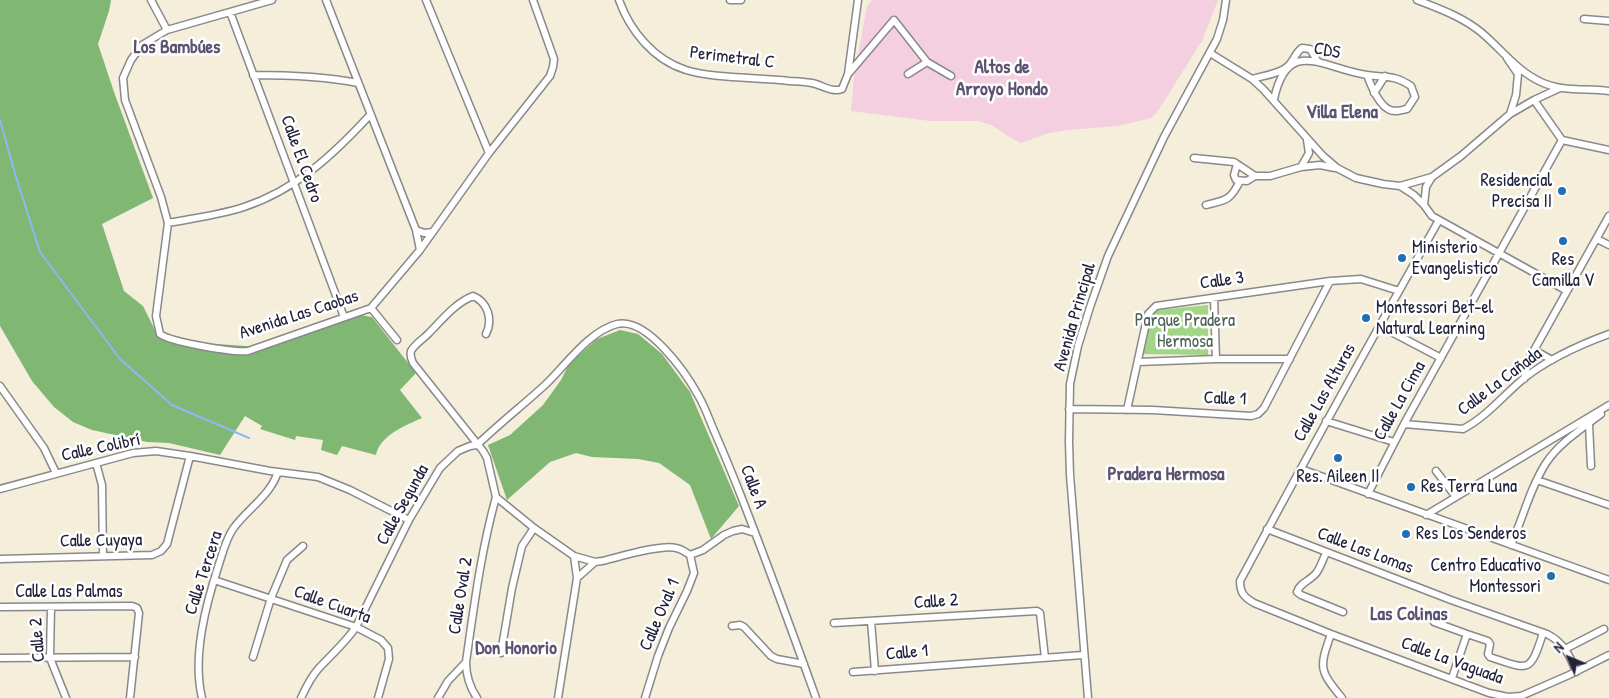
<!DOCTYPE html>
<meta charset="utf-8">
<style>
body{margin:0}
#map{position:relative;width:1609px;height:698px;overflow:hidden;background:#f4eedb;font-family:"Patrick Hand",sans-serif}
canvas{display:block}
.north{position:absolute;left:1544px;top:633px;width:50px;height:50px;-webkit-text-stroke:4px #fff;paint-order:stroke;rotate:315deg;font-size:14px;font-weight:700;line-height:20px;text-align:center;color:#22223b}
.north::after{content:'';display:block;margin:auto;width:18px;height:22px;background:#22223b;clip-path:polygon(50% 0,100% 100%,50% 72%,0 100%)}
</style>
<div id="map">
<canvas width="1609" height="698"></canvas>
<div class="north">N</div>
</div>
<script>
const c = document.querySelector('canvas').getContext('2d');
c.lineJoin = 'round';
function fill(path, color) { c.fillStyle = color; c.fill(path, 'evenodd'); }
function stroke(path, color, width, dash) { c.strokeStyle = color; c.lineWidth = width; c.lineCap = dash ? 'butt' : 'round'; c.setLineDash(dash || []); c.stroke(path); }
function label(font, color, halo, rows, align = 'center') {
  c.font = font + ' "Patrick Hand",sans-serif'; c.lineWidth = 5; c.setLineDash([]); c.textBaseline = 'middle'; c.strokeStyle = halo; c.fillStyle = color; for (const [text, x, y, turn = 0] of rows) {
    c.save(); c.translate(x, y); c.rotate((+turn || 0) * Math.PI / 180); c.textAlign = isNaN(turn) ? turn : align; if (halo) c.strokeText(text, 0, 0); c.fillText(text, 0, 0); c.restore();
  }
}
fill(new Path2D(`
 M872,0h346l-15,39 -45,72 -7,7 -33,8 -49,4 -20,3 -28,10 -10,-5 -18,-12 -14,-5h-49l-79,-10 3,-34 13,-71z`), '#f3cfe0');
fill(new Path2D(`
 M1208,305v50l-65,-1 7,-38 8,-6z`), '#a1d686');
fill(new Path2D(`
 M0,0h111l-2,11 -11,33 16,48 39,106 -51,26 22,67 19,15 13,26 46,11 59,4 99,-32 12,2 44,56 -16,17 22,28c-16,7 -43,18 -46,37l-34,-9 -5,9 -16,-5 2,-10 -27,-4 -1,4 -35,-11 2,-3 -17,-10 -25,39 -51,-12 -22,-1 -55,-12 -19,-8 -19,-15 -22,-26 -32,-55z
 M620,330l18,4 24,20 28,38 49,114 -28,33 -21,-54 -31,-22 -21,-4 -46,-2 -16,-4 -26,9 -43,38 -19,-55 22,-10 33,-30 18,-25 8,-16 28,-25z`), '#80b773');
stroke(new Path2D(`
 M0,120l16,57 24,75 80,107 52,46 77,33`), '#89baf6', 2);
const minor = new Path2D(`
 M151,0l16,30
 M272,0l-105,30 -25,15 -11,15 -8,18 2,22 36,97 7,26 -12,93 4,18c10,8 75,19 88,17l123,-43 49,-58 69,-97 61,-77 3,-9 1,-8 -21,-59
 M326,0l90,230 4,20
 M426,0l63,153
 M619,0c11,31 35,60 67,70 29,9 72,7 103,11 8,0 16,1 23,2 10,2 20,10 30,6l6,-15 10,-74
 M730,0h11
 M1417,0c23,9 46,17 65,33 20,17 35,38 59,49 21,10 46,6 68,9
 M230,12l114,305
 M1584,19l25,2
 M1210,53l42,26 11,10 60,67 14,12 19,10 27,6 17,2 32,-9 29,-21 49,-42 6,-19 2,-21 -11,-16
 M849,73l45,-53 33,42 24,14
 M908,74l19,-12
 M253,75c36,0 70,1 105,8
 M1252,79c10,-3 27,-5 35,-12 7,-6 8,-14 15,-19l8,1 8,13
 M1374,93l11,-17
 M1274,99c14,-64 50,-30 93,-24 19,3 26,-1 44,11l4,11 -8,12c-6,1 -13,4 -19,0 -10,-6 -17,-23 -21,-34
 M1534,100l28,40
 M1510,114l24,-14 26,-12
 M1562,140l47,10
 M1194,158l40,4 21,14h15l31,-9 19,-2 15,3
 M1237,164l-3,11 2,5 11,1 8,-5
 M1301,167l8,-14 -2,-13
 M1432,177l-6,10 -2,18 8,11 135,75
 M1400,186l14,9 10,10
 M1206,205c20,-5 24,-4 34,-24
 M1439,220c-68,120 -134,240 -199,361 0,12 4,16 14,22l77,31 158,59 19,4 13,-1 48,-21 40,-20
 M168,223c26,-5 52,-8 76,-16 52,-17 90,-53 126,-92
 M416,230l8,3 9,-1
 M1597,239l12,6
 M1214,298l2,61
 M371,308l26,32
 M1380,326l61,32
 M486,334c7,-14 2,-32 -13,-38 -18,7 -32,25 -45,38 -5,5 -14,11 -17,17 -1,4 0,8 2,12l70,88 4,7 9,39
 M1534,350l18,10
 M1138,362l78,-3h74
 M1524,379l4,-18 81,-145
 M0,386l44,62 12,25
 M1069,409l84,1 98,6 7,-2 6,-6 66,-127
 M1127,410l21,-96 8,-8 174,-25 31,-2 38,12
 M1326,421l68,21
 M1404,424l59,5c23,-12 40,-33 60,-50 25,-20 56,-34 86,-45
 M1589,424l2,42
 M96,463l6,22 1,71
 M1301,469l308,111
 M1436,471l20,26
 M1537,480l72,25
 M0,489l133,-36 23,-2 34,5 80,15 48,6 32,13 59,30
 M1368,494l36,-70 158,-284
 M496,497l38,31 40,28 21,6 7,-1c17,-4 59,-17 74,-13 6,1 9,4 14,7
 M1426,515l183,-110
 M1267,529l184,71 96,34c16,8 23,21 29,38
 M1511,545c12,-27 19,-57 35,-82 13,-20 37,-35 55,-49
 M1326,553c-3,6 -5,13 -9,19 -5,8 -17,10 -20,20l4,3 42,17
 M0,559l152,-4 9,-4 6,-7 23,-88
 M577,578l18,-16
 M214,580l142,47 25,13 7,8 1,11 -11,39
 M0,607l132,-1 5,2 2,5 -9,85
 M51,607l-1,51 16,40
 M871,621l4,50
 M1434,622l33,12
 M834,623l203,-12 3,2 5,45
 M732,626l8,-1 4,2 27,29 6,3 27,5
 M1331,634c-12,34 -12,36 11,64
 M1565,649l39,-20
 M501,653l11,-65 10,-42 12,-18
 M253,657l18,-59 16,-38 16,-14
 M0,658l135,-1
 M853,672l230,-17
 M1452,678l15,-44 21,7 2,3 -2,10 2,3c39,13 40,17 53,-24
 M202,698c-10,-42 4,-94 17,-134 4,-12 7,-25 14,-35 10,-15 30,-29 38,-43 3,-4 5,-9 7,-14
 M301,698c5,-11 10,-21 18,-30 13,-14 27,-26 37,-41l53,-107 31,-52 18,-17 12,-5 7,-1c22,-21 46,-40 68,-60 20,-19 44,-54 72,-61 30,-7 69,49 81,71 6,10 10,21 14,31 10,23 20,47 29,70 26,67 51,135 75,202
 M438,698l10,-17 18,-19
 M477,698c-8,-12 -11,-22 -11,-36 8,-56 15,-111 30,-165
 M558,698l19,-120 -3,-22
 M645,698l13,-42 11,-28 18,-37 7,-18 -4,-18 13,-5 21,-15 9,-4 9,-2 13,4
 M1088,698l-18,-223 -1,-33 1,-58 8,-38 12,-39 18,-51 56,-119 53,-98 6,-19 3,-20`);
stroke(minor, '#8b888b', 9);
stroke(minor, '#fff', 6);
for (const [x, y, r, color] of [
 [1562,191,5,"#1f6fb2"],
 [1563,241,5,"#1f6fb2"],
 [1402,258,5,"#1f6fb2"],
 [1366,318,5,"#1f6fb2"],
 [1338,458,5,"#1f6fb2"],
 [1411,487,5,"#1f6fb2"],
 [1406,534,5,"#1f6fb2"],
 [1551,576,5,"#1f6fb2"]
]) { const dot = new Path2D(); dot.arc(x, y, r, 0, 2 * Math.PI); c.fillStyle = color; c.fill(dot); stroke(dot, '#fff', 2); }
label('18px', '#22223b', '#fff', [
 ["CDS",1327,51,11],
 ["Perimetral C",732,58,7],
 ["Calle El Cedro",301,159,70],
 ["Calle 3",1222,281,-8],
 ["Avenida Las Caobas",299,315,-18],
 ["Avenida Principal",1075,317,-74],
 ["Calle La Cañada",1500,382,-37],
 ["Calle Las Alturas",1325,393,-61],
 ["Calle 1",1225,399,2],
 ["Calle La Cima",1400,401,-61],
 ["Calle Colibrí",101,448,-12],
 ["Calle A",753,487,69],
 ["Calle Segunda",403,505,-61],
 ["Calle Cuyaya",101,541,-1],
 ["Calle Las Lomas",1365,551,21],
 ["Calle Tercera",204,573,-72],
 ["Calle Las Palmas",69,592],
 ["Calle Oval 2",461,596,-81],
 ["Calle 2",936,602,-4],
 ["Calle Cuarta",332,605,20],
 ["Calle Oval 1",660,615,-67],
 ["Calle 2",38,640,-94],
 ["Calle 1",907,653,-5],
 ["Calle La Vaguada",1452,661,20]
]);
label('18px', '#22223b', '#fff', [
 ["Residencial",1552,181,"right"],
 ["Precisa II",1552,202,"right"],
 ["Ministerio",1412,248],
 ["Evangelistico",1412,269],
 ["Res",1563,260,"center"],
 ["Camilla V",1563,281,"center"],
 ["Montessori Bet-el",1376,308],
 ["Natural Learning",1376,329],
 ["Res. Aileen II",1338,477,"center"],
 ["Res Terra Luna",1421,487],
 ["Res Los Senderos",1416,534],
 ["Centro Educativo",1541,566,"right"],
 ["Montessori",1541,587,"right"]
], 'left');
label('18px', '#4e6155', '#fff', [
 ["Parque Pradera",1185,321],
 ["Hermosa",1185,342]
]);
label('bold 19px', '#5c5371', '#fff', [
 ["Los Bambúes",177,48],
 ["Altos de",1002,68],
 ["Arroyo Hondo",1002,90],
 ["Villa Elena",1342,113],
 ["Pradera Hermosa",1166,475],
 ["Las Colinas",1409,615],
 ["Don Honorio",516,649]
]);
</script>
